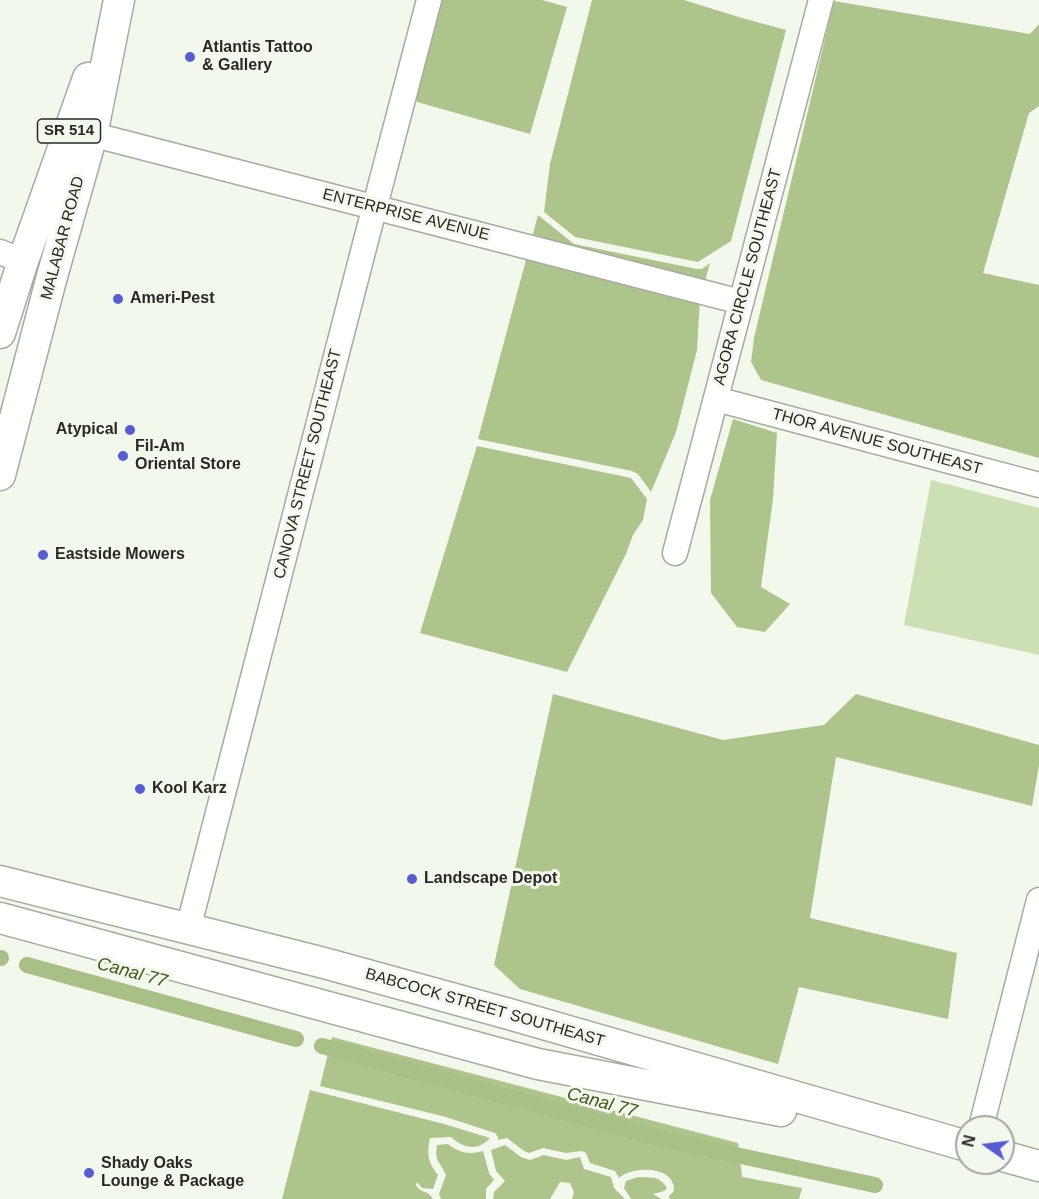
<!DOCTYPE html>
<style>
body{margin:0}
#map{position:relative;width:1039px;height:1199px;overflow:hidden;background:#f3f8ec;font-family:Arial,sans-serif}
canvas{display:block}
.north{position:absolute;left:955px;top:1115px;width:60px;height:60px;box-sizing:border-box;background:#f3f8ec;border:2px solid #a2a69d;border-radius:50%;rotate:284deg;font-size:16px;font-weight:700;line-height:24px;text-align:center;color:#282a26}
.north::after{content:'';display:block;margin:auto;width:21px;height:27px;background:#565cd3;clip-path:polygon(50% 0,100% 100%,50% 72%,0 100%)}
</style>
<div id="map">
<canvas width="1039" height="1199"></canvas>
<div class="north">N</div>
</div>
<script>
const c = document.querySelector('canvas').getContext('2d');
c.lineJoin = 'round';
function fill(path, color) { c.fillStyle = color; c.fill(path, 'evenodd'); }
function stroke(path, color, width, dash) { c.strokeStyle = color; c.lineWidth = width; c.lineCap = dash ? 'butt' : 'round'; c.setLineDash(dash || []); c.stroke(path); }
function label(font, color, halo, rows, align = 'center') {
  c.font = font + ' Arial,sans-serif'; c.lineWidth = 6; c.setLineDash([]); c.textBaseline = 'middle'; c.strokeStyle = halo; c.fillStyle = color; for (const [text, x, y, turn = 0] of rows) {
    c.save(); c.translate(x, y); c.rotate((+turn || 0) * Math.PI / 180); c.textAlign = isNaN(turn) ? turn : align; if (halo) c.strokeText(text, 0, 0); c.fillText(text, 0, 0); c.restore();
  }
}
fill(new Path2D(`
 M931,480l108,28v147l-135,-30z`), '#cde0b3');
fill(new Path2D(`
 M438,0h104l25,7 -37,127 -113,-32 -2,-14z
 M592,0h92l58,18 44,12 -55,211 -33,21 -123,-25 -31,-25 6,-48z
 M834,1l196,33 9,-10v82l-10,7 -46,160 56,12v173l-278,-78 -10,-18 3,-24z
 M538,215l36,29 123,25h5l8,-6 -10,36 -3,51 -21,82 -25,60 -13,-18 -6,-3 -154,-32z
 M733,419l44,14 -4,66 -12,88 29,17 -25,28 -28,-5 -26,-34 -1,-93z
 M477,446l154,32 16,21 -4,21 -10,15 -7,19 -59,118 -147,-39z
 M553,694l170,46 101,-15 32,-31 183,51v20l-7,41 -196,-49 -26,161 147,35 -9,66 -149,-32 -21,77 -258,-75 -26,-24z
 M332,1037l406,106 4,34 60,11 -3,11h-129l-1,-3 5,-5c2,-25 -41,-26 -55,-13l-4,-7 -25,-8 -4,-10 -4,-2 -16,2 -23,-5 -14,5 -5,-2 -17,-13 -9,2v-3l-3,-4 -49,-16 -126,-31z
 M310,1090l134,34 46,14c-12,14 -27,10 -39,-1l-21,1c-3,16 -3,23 8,37l-5,14 -11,-1 -5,-6 -1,3c5,9 11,4 17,14h-151z
 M448,1144c11,9 22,11 35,7l6,22 5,7 -8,9v10h-45l-2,-5 7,-19c-6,-14 -12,-13 -9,-30z
 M505,1145l16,12 9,3 14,-5 22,5 14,-3 4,12 27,8 3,11 11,11h-53l2,-7 -4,-9 -10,-1 -10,17h-57l1,-7 11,-11 -9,-10 -5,-21z
 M638,1177c13,1 21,-2 29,11l-3,3 -11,3 9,5h-31l-7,-11 2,-7z`), '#adc48a');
stroke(new Path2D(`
 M0,958h1
 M27,965l269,74
 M322,1046l340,93 213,46`), '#a8bf86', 16);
const minor = new Path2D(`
 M75,130l666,172
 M0,252l23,9
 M716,399l323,86
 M675,553l146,-553
 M188,929l177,-685 64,-244
 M981,1127l58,-227`);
const major = new Path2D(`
 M0,333l23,-72 65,-183
 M0,475l51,-195 41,-145 27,-135
 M0,881l324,82 185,51 458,132
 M0,918l538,146 243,47
 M1003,1156l36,10`);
stroke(minor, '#a6aca0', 27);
stroke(major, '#a6aca0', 33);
stroke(minor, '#fff', 24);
stroke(major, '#fff', 30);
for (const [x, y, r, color] of [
 [190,57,6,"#565cd3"],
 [118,299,6,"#565cd3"],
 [130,430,6,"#565cd3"],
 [123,456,6,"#565cd3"],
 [43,555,6,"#565cd3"],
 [140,789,6,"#565cd3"],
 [412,879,6,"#565cd3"],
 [89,1173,6,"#565cd3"]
]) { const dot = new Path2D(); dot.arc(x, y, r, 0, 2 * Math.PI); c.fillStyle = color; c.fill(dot); stroke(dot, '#f3f8ec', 2); }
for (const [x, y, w] of [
 [69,131,63]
]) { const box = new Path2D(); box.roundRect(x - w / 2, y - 12, w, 24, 4.5); c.fillStyle = '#f3f8ec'; c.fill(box); stroke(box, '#282a26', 1.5); }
label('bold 15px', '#282a26', null, [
 ["SR 514",69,131]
]);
label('bold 16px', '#282a26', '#f3f8ec', [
 ["Atlantis Tattoo",202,48],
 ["& Gallery",202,66],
 ["Ameri-Pest",130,299],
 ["Atypical",118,430,"right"],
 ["Fil-Am",135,447],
 ["Oriental Store",135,465],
 ["Eastside Mowers",55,555],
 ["Kool Karz",152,789],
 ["Landscape Depot",424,879],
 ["Shady Oaks",101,1164],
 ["Lounge & Package",101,1182]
], 'left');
label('16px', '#282a26', '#f3f8ec', [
 ["ENTERPRISE AVENUE",406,215,14],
 ["MALABAR ROAD",63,238,-75],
 ["AGORA CIRCLE SOUTHEAST",748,277,-75],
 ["THOR AVENUE SOUTHEAST",877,442,15],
 ["CANOVA STREET SOUTHEAST",308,464,-76],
 ["BABCOCK STREET SOUTHEAST",485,1008,16]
]);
label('italic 18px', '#43581b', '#f3f8ec', [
 ["Canal 77",132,973,15],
 ["Canal 77",602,1103,15]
]);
</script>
